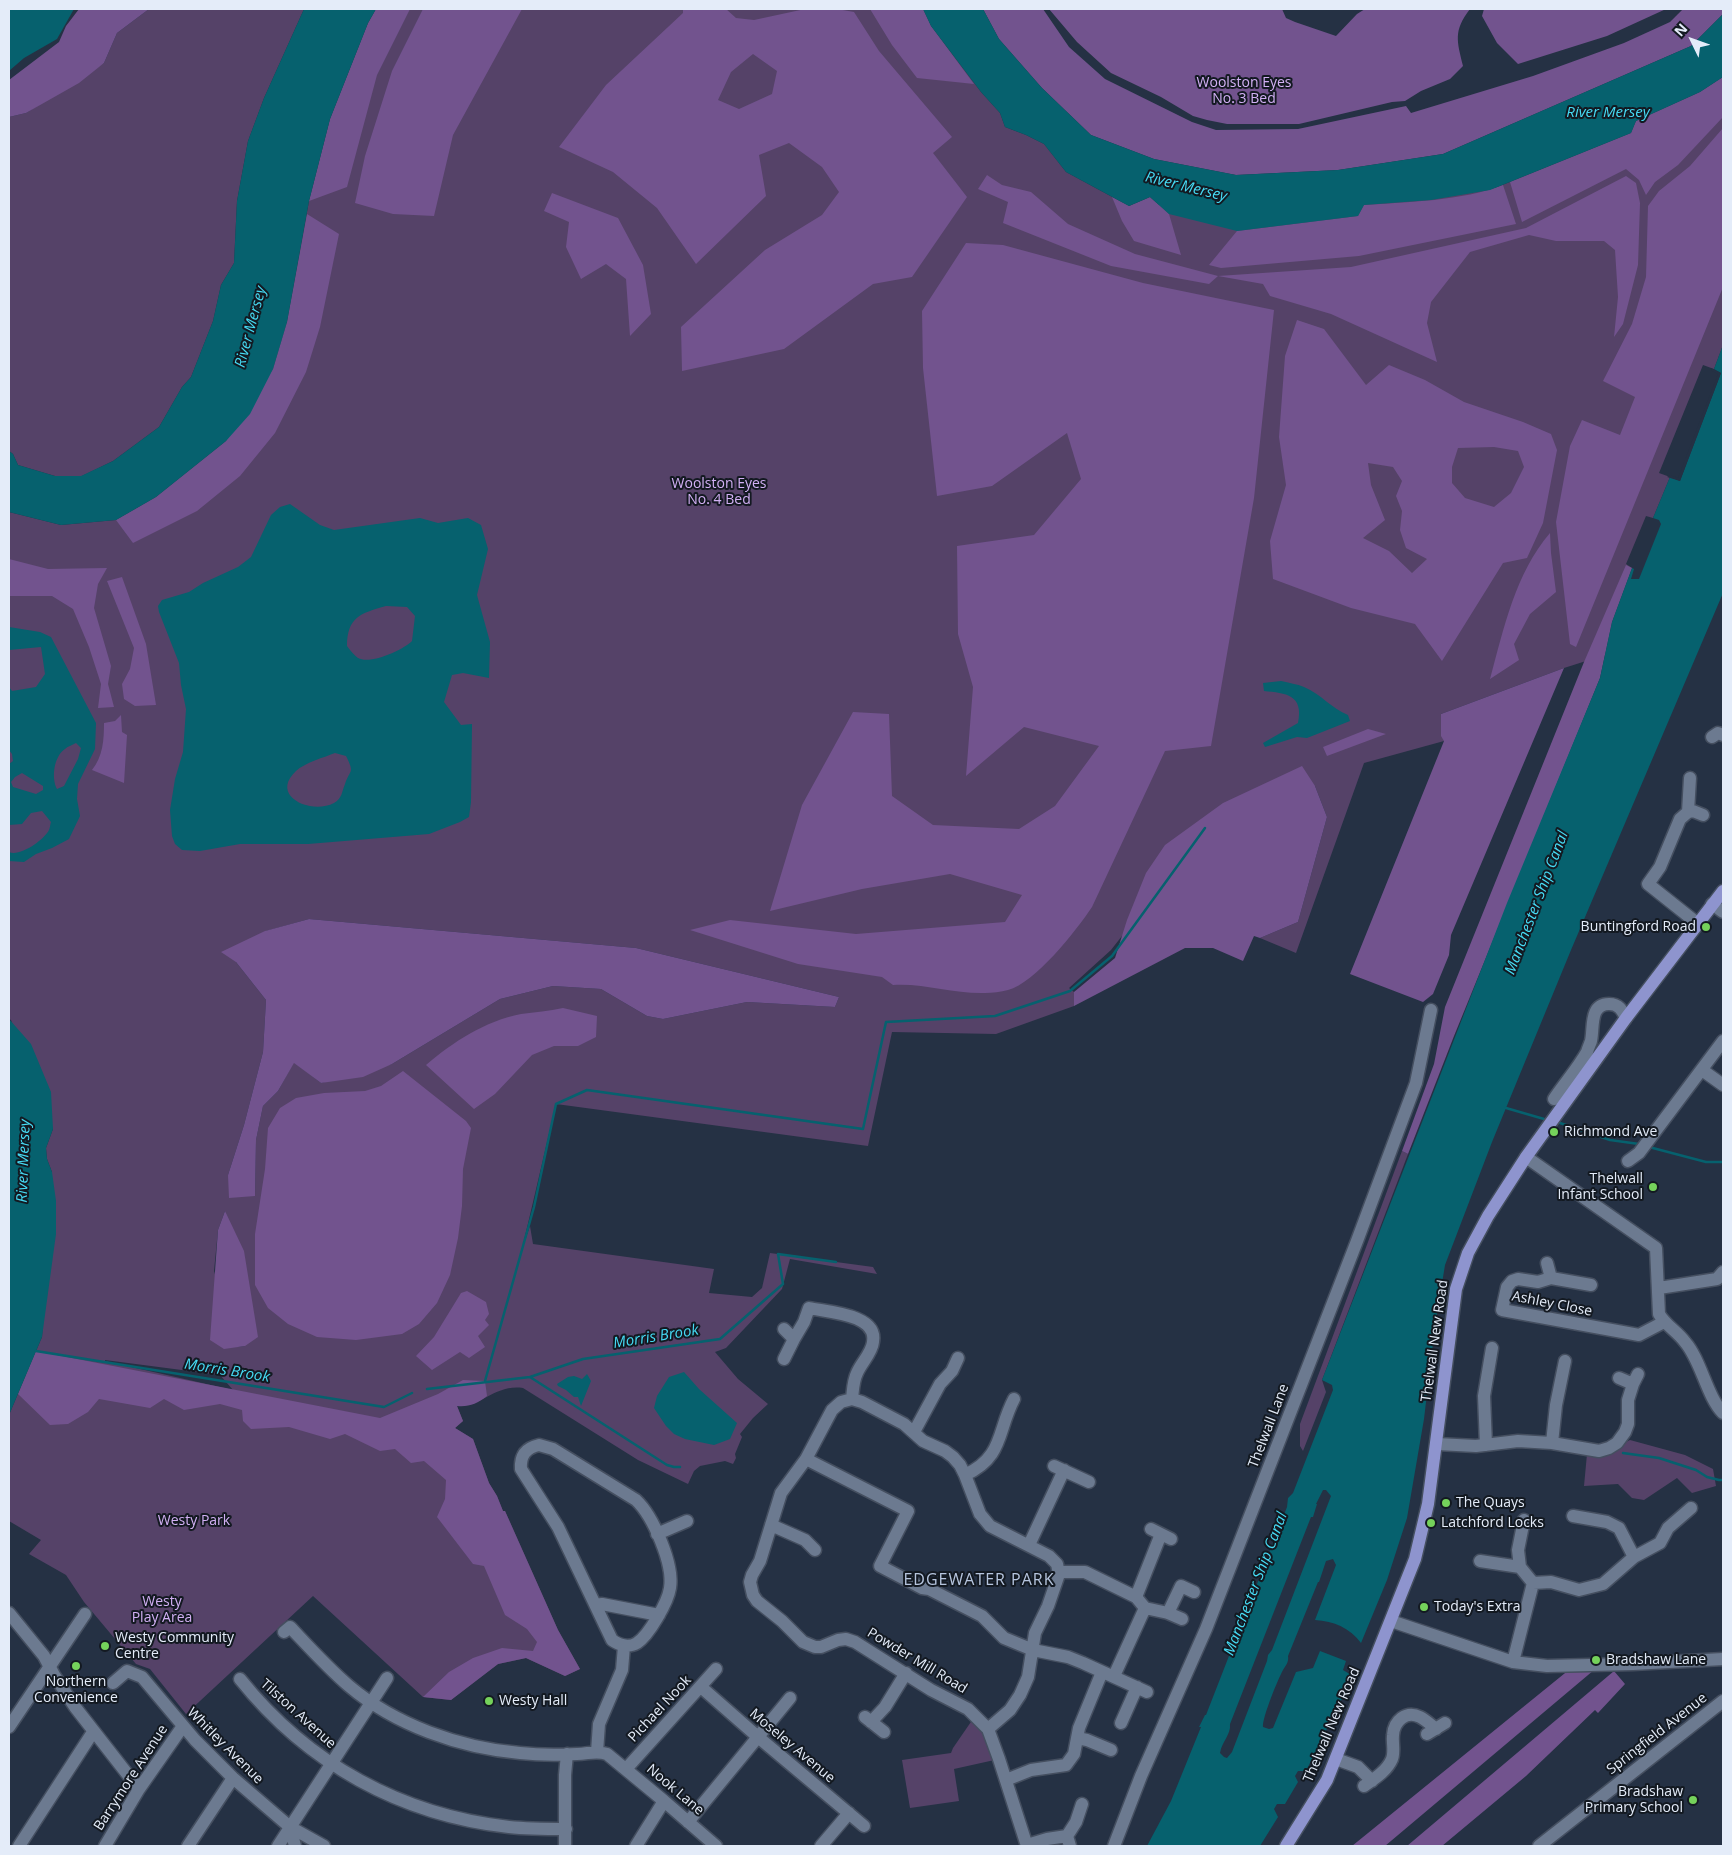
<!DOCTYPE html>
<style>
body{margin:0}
#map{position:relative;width:1732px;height:1855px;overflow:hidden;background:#253144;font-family:"Open Sans",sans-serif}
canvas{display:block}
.frame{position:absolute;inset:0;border:10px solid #e4ecf9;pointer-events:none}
.north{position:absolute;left:1667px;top:15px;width:50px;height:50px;-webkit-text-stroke:4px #131921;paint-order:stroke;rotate:312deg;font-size:14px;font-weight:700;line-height:20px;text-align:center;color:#e4ecf9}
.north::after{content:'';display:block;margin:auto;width:18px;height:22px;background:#e4ecf9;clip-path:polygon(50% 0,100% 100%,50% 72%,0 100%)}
</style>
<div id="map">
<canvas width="1732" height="1855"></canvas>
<div class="frame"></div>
<div class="north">N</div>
</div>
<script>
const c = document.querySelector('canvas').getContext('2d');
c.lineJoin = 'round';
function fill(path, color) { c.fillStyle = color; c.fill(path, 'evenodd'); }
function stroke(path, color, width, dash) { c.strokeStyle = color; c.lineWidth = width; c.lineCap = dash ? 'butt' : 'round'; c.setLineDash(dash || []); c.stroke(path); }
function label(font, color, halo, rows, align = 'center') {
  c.font = font + ' "Open Sans",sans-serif'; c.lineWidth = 4; c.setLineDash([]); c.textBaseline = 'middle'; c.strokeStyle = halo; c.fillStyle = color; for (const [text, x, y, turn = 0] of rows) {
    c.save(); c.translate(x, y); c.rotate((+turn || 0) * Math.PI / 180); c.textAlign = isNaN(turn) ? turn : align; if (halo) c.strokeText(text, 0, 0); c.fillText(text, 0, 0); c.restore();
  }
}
fill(new Path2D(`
 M149,9h155l-40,89 -16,43 -11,60 -3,62 -13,22 -8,36 -22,56 -9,10 -23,40 -46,34 -31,15h-27l-37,-11 -5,-11 -4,-3v-334l17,-4 78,-50 13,-30z
 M376,9h547l8,17 50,66 19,21 5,14 21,8 18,9 22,28 63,34 361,-16 141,-57 5,-12 64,-29 23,-15v268l-9,24 -11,-4 -44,108 11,4 -17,41 -7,-2 -20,48 6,4 -20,54 -7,33 -41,13 -123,46 3,27 -80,22 -68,190 -36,-15 38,-16 29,-105 -12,-31 -179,132 -25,32 -42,38 5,4v14l-78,28 -104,-2 -24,114 -312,-42 -34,145 8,-23 3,18 181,25 -5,24 43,4 10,-9 8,-35 103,14 4,7 -87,-15 -8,30 -56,59 -11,4 23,27 30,25 -15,14 -13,16 2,3 -7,17 1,4 -3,6 -8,-3 -25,5 -6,5 -6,13 -50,-24 -115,-72c-28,-4 -41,19 -66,18l6,15 -8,7 18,11 16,44 8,13 6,15h2l53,119 22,39 -15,7 -39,-18 -28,6 -47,36 -28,-3 -110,-101 -127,118 -36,-45 -14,-5 -52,-62 -18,-27 -37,-21 12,-14 -32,-19v-106l33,-78 10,-165 -5,-13 -1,-11 7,-19 -42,-109 -2,-1v-507l52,13 55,-5 40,-23 70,-56 61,-119 22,-121zM309,919l327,29 203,49 -4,10 -88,-5 -84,17 -16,-3 -46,-27 -48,-3 -53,13 -108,65 -71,19 -27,-21 -16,29 -15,15 -7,34 -1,56 -27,-21 16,-50 19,-73 3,-52 -30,-38 30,-31zM225,1211l20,135 -8,1 -23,-76 4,-41zM105,1360l115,15 13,15 -128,-29z
 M1402,1151l6,3 -86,226 4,12 -23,59 -3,-5v-22z
 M1630,1440l55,15 28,14 3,17 -24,7 -15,-15 -33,22 -12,-2 -14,-14 -34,2 3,-32 17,-1z
 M975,1716l24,43 -45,10 5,32 -49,7 -8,-48 49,-7 2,-5z`), '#554268');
fill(new Path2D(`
 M79,9h70l-32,24 -13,30 -25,20 -53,30 -17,4v-37l50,-38 7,-16z
 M376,9h34l-33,66 -30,112 -38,14 21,-82 38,-96z
 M423,9h99l-69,126 -19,81 -41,-2 -38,-11 10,-47 27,-85z
 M683,9h43l10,9 18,2 51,-11h32l17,3 25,39 73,86 -19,16 34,44 -55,80 -39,7 -89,65 -102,22 -1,-44 84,-77 57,-35 17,-23 -17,-25 -33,-24 -30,12 7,41 -70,68 -39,-56 -44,-36 -54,-25 47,-62 77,-72zM753,54l24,17 -5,23 -33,15 -21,-9 13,-28z
 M870,9h53l8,17 43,58 -57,-6 -25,-33z
 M983,9h60l26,38 36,32 87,43 24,8 82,-1 108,-23 5,7 122,-37 91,-33 46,-21 13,-13h40v5l-32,32 -248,108 -105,16 -102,5 -82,-16 -63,-24 -49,-47 -43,-49z
 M1049,9h233l4,9 9,4 41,14 21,-22 8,-5h105c-17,22 -13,32 -7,57l-13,13 -29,12 -16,10 -13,1 -93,22h-72l-20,-4 -14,-4 -32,-19 -50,-24 -34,-31z
 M1484,9h182l-59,27 -89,28 -21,-21 -15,-27z
 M1723,77v40l-45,48 -23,17 -9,13 -7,-15 -13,-11 -104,53 -12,-40 121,-49 5,-12 64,-29z
 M1723,128v159l-147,360 -6,-3 -14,-122 14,-76 12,-26 38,15 15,-38 -32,-16 29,-57 14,-47 2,-71 11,-15 31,-25z
 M987,175l15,10 29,7 37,32 67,30 83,22 133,-9 175,-39 100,-52 10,7 4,20 -2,62 -15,59 -9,13 4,-40 -3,-47 -11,-9h-48l-27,-6 -59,17 -39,50 -4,21 10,39 -106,-48 -61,-18 -7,-12 -45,-8 -9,8 -98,-18 -108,-43 5,-21 -30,-13z
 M1503,185l13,39 -157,32 -138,12 -12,-3 28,-34 121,-15 6,-11c42,-3 99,-4 139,-20z
 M552,193l66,25 25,47 8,49 -21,22 -4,-57 -20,-15 -25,15 -15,-32 3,-25 -25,-11z
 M1112,197l17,9 21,-9 19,17 12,41 -47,-14 -12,-20z
 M307,214l32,20 -19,93 -14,45 -31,61 -35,43 -43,35 -64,32 -17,-23 40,-23 70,-56 47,-72 14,-47z
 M966,243l37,2 140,38 131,27 -20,188 -43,248 -46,5 -73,156c-16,24 -57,76 -84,83 -7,2 -16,3 -23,3 -31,1 -61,-10 -92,-8l-11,-8 -84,-13 -108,-34 40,-10 126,14 149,-12 17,-27 -72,-21 -88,15 -92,22 32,-106 51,-93 36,2 3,82 41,29 86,4 36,-23 44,-60 -75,-19 -58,49 7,-89 -15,-53 -1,-88 77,-11 47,-56 -14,-46 -75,53 -55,10 -14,-128 -1,-57z
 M1297,320l27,9 42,56 23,-20 36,15 39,22 59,20 28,12 6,16 -14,73 -16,35 -24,5 -61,98 -27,-37 -64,-16 -78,-29 -3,-38 16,-56 -7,-48 6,-81zM1494,447l24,4 6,16 -13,26 -17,14 -29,-9 -13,-15v-16l6,-19zM1368,463l25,4 9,14 -6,15 6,15 -2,19 6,18 21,11 -15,14 -23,-22 -26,-13 22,-18 -14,-35z
 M1550,533l1,20 5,39 -26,22 -16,30 5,16 -29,19c14,-51 25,-105 60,-146z
 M9,559l39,10 59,-1 -9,16 -4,24 17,58 -3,18 6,23 -16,1 3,-24 -12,-37 -16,-38 -21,-13h-43z
 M1626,565l6,3 -20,54 -12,56 -146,358 -46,118 -6,-3 32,-87 11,-57 139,-345z
 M122,577l24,67 10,61 -21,1 -11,-7 -2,-15 8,-15 4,-21 -27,-67z
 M1564,668l-113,267 -2,20 -16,39 -10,8 -73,-28 94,-233 -3,-5v-22z
 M121,715l1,17 5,3 -3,48 -32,-13c11,-14 12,-30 12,-47l11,-2z
 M1368,729l18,5 -59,22 -4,-9z
 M1302,766l13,20 12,31 -29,105 -38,16 -6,-2 -11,25 -30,-13h-28l-111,58v-14l41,-34 12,-38 19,-47 19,-28 58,-42z
 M309,919l327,29 203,49 -4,10 -88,-5 -84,17 -16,-3 -46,-27 -48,-3 -53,13 -108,65 -29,13 -42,6 -27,-20 -16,28 -15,15 -7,34 -1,56 -26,2 -1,-23 16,-50 19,-73 3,-52 -30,-38 -15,-10 44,-21z
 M563,1008l34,8 -1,21 -18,9h-24l-22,9 -37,39 -21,15 -48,-44c27,-23 59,-44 95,-51 14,-2 28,-3 42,-6z
 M403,1071l63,50 5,7 -8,41 -1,37 -4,32 -8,37 -13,28 -18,21 -17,10 -46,6 -39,-3 -29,-13 -20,-16 -13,-23v-51l10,-65 3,-41 12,-20 16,-10 28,-5 41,-2 16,-5z
 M225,1211l19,40 14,86 -13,9 -21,3 -14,-9 8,-110z
 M467,1291l19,11 3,12 -4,6 4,5 -11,11 7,11 -16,11 -9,-6 -28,18 -16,-14 18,-19 27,-44z
 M36,1351l344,67 58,-24 25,-14 22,1 2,15c-10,8 -18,11 -30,10l6,15 -8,7 18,11 16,44 8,13 6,15h2l53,119 22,39 -15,7 -39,-18 -28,6 -47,36 -28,-3 26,-25 24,-14 29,-10 31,3 4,-9 -10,-13 -22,-14 -21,-49 -11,-2 -36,-47 8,-18 1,-19 -22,-19 -13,2 -16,-14 -15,2 -35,-17 -15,5 -41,-12 -38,2 -8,-8 -1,-11 -22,-6 -36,6 -20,-11 -14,9 -51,-9 -11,13 -20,12 -18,1 -32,-31z
 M1570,1669l24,1 -209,176h-33z
 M1614,1671l11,13 -27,29 -3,-3 -69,66 -84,70h-35z`), '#72538e');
fill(new Path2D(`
 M9,9h65l-17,30 -33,19 -15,13z
 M304,9h72l-8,14 -38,96 -21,82 -22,121 -14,47 -23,45 -24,27 -70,56 -40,23 -55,5 -52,-13v-61l4,3 5,11 37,11h26l32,-15 46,-34 23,-40 9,-10 22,-56 8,-36 13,-22 3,-62 11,-60 16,-43z
 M923,9h60l16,30 43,49 49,47 63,24 82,16 102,-5 105,-16 248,-108 32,-32v63l-23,15 -64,29 -5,12 -141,57 -59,10 -67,5 -6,11 -121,15 -68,-17 -19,-17 -21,9 -63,-34 -22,-28 -18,-9 -21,-8 -5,-14 -19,-21 -50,-66z
 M1723,345v248l-152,357 -79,192 -47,123 -10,61 -11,93 -17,99 -20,62 -26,63c-11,-15 -27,-22 -46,-23l21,-55 -3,-6 -7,2 -7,21h-1l-30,74c1,6 -2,9 -5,14 -5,9 -21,48 -20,57l6,2 4,-1 23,-56 17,-4 7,-17 26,10 -3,9 10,6 -47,95h-8l-3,5 3,6 -13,22h-8l-3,5 4,8 -18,29h-113l24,-45 30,-74h-2l6,-12h1l81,-208 1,-9 5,-5 40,-103 -1,-5 -10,-5 185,-477 93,-225 12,-56 20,-54 2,1 -3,10h8l22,-55 -2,-4 -6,-2 17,-41 10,4 41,-108 -7,-4zM1323,1490h3l5,6 -59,154 -4,5 -1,6 -35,91 -5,6 -3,-1 -4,-4c2,-12 11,-18 10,-29l81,-207h2l4,-13h-1z
 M290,504l30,21 14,5 86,-12 18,5 30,-5 13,7 7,24 -11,46 13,47 -1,36 -26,-5 -11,2 -8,27 17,23 11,-1 -1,78 -2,15 -9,5 -31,12 -121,10h-68l-40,7 -18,-1 -7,-6 -3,-8 -2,-26 5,-31 8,-27 3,-43 -5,-24 -2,-22 -20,-51 -1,-6 4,-6 27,-8 14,-9 35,-16 13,-10 20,-42 9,-8zM386,606l21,1 8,9 -3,25c-9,9 -42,24 -54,17 -4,-3 -8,-8 -11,-12 0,-29 14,-33 39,-40zM335,753l11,3c9,18 4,13 -1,28 -3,7 -3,15 -11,19 -23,12 -65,-7 -38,-32 8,-8 29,-14 39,-18z
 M9,627l31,5 11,5 45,86 -1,26 -17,35 -1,15 3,17 -11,23 -17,9 -16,6 -12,8 -15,-1v-9c11,5 35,-12 40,-22 1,-2 1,-5 2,-8l-9,-11 -11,2 -9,11 -13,1v-61l4,-3 -1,-7 -3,-4v-63l3,4 24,-4 9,-13 -4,-27 -32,3zM76,743l5,5 -3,11 -14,27 -7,3c-6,-11 -3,-33 8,-40 3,-3 8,-4 11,-6zM22,773l21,13v4l-7,4 -23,-7 -2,-5 4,-5z
 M1281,681c8,2 16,3 23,6 17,7 28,22 44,28l2,6 -43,17 -10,-1 -32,10 -2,-4 35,-20c6,-28 -12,-30 -34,-32l-1,-8z
 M9,1019l22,25 20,48 2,37 -7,19 1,11 5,13 4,29v33l-14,103 -33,78z
 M684,1372l15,17 38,34 -7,16 -16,6 -29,-6 -11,-5 -8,-8 -12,-18 3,-12 12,-19z
 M587,1374l4,7 -10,25 -3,-9h-4l-8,-7 -8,-4 -1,-2 11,-7 6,-1 8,3z`), '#06616e');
fill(new Path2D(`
 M1711,368l10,5 -41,108 -13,-4 3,-2 8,3 40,-104 -6,-3z`), '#253144');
stroke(new Path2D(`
 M1506,1108l38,11
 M1560,1123l50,17 29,4
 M1649,1147l57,15h17
 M36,1351l348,56 28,-14
 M530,1377l137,88 7,2h6
 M485,1381l49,-174 22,-103 31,-14 276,39 23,-107 109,-6 75,-25 42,-35 93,-128
 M427,1389l103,-12 53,-18 137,-20 63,-55 -5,-30 58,8
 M1623,1453l36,5 37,12 11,7 12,3h4`), '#06616e', 2.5);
const minor = new Path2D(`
 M1712,737l6,-4 5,2
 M1688,812l2,-34
 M1712,904l11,8
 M1697,923l-49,-39 12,-17 20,-48 8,-7 5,-1 10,4
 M1702,1070l21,15
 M1554,1099c10,-15 24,-31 33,-47 1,-4 3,-8 4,-11 3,-13 -2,-37 18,-37 10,0 13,6 17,14
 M1526,1157l130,91 3,66c7,12 18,17 26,28 16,18 22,55 38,71
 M1628,1161l11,-8 84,-112
 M1547,1263l4,15 40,7
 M1551,1278l-13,4 -20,-3 -6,2 -5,6 -5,23 137,25 25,-13
 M1659,1288l58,-9 6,-7
 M794,1339l10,-17 5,-14c18,4 69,6 64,34 -1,11 -12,21 -16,31 -4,8 -4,17 -5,26
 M784,1359l10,-20 -10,-10
 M1619,1378l14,6 5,-10
 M914,1432l26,-48 12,-13 6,-13
 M1552,1443l4,-38 9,-44
 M1437,1444l39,2 42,-5 34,2 47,8 10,-3 8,-5 8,-11 3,-8v-24l5,-16
 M539,1445l14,4 83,51c17,16 38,64 34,88 -2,14 -21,47 -33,55 -8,5 -18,2 -25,-3l-54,-113 -37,-58c-1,-14 5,-21 18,-24z
 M1486,1445l-2,-49 8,-48
 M806,1459l102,52 -28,55 42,22 7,1 53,27 22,22 29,12 35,7 15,6 64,29
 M1054,1466l35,16
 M965,1475c39,-18 32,-44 49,-76
 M1573,1516l34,6 12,6 15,29
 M771,1525l34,15 10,10
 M1151,1529l20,10
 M657,1534l30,-13
 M1029,1545l35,-75
 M1480,1561l40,6 13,16
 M1520,1567l-2,-17 6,-30
 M1058,1572h27l51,25 9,11 23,5 14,6
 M1136,1597l25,-63
 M596,1605l6,-1 57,11
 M9,1613l35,43 10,19 21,32 64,82
 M1168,1613l13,-27 13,6
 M1391,1621l122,41 34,4 86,-2 90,-5
 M284,1632l6,-5c19,20 38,41 59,59 46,39 111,62 171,67 19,2 38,2 57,1 11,0 19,-4 30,0l57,47 52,45
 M1513,1662l20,-79 18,-1 28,8 24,-6 31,-27 26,-14 8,-15 23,-20
 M1114,1676l31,-68
 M240,1679c68,85 161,136 269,148 19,2 38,2 57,2
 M113,1683l14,-12 15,6 53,63 38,38 57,49 34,19
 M701,1687l57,50 106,89
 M865,1717l19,15
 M871,1722l14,-15 21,-34
 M1121,1723l16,-36
 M9,1727l76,-113
 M988,1729l22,-19 10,-15 8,-18 7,-44 13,-27 11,-32 -2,-10 -8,-8 -59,-30 -10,-12 -15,-39 -5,-10 -7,-8 -8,-6 -22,-10 -19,-17 -42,-22 -10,-3 -11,3 -9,8 -26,49 -25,34 -21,68 -8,14 -2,7 3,13 4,6 25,20 21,21 12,5h6l17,-7 8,-1 9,3 76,48 37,19 20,20 11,30 28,87
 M1427,1734l18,-11
 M1077,1738l10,2 24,10
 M597,1752l2,-28 23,-54 2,-24
 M1336,1759l22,8 14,14
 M626,1769l90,-100
 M1006,1780l25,-10 35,-5 8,-11 5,-26 23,-56
 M1364,1786c10,-7 23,-15 28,-27 3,-8 0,-16 1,-24 1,-14 13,-25 27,-18 6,3 11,8 16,12
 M688,1822l102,-124
 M290,1827l5,19
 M1067,1836l9,-14 6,-18
 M1027,1845l20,-6 20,-3 3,10
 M19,1846l74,-114
 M105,1846l34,-57 44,-63
 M188,1846l45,-68
 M278,1846l109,-168
 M565,1846v-71l2,-21
 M636,1846l28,-45
 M821,1846l28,-33
 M1114,1846l27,-70 65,-147 151,-388 59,-158 15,-73
 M1539,1846l184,-145`);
const major = new Path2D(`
 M1286,1846l41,-66 88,-221 13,-55 28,-215 12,-36 20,-37 38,-59 100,-139 97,-127`);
stroke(minor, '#454f60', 15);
stroke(major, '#454f60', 15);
stroke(minor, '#6c7a90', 12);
stroke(major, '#8e94ce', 12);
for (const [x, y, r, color] of [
 [1706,927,5,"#75d25b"],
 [1554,1132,5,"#75d25b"],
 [1653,1187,5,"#75d25b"],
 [1446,1503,5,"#75d25b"],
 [1431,1523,5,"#75d25b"],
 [1424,1607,5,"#75d25b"],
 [105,1646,5,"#75d25b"],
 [1596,1660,5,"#75d25b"],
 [76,1666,5,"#75d25b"],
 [489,1701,5,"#75d25b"],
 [1693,1800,5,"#75d25b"]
]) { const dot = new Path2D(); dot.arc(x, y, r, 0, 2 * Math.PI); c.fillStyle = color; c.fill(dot); stroke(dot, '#131921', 2); }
label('14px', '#d2b0f4', '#131921', [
 ["Woolston Eyes",1244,83],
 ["No. 3 Bed",1244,99],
 ["Woolston Eyes",719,484],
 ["No. 4 Bed",719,500],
 ["Westy Park",194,1521],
 ["Westy",162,1602],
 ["Play Area",162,1618]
]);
label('14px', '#e4ecf9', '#131921', [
 ["Buntingford Road",1696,927,"right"],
 ["Richmond Ave",1564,1132],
 ["Thelwall",1643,1179,"right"],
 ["Infant School",1643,1195,"right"],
 ["The Quays",1456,1503],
 ["Latchford Locks",1441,1523],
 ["Today's Extra",1434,1607],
 ["Westy Community",115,1638],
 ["Centre",115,1654],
 ["Bradshaw Lane",1606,1660],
 ["Northern",76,1682,"center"],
 ["Convenience",76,1698,"center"],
 ["Westy Hall",499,1701],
 ["Bradshaw",1683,1792,"right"],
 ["Primary School",1683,1808,"right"]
], 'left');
label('14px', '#e4ecf9', '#131921', [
 ["Ashley Close",1552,1304,11],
 ["Thelwall New Road",1435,1341,-82],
 ["Thelwall Lane",1269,1426,-69],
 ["Powder Mill Road",917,1661,31],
 ["Pichael Nook",660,1709,-47],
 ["Tilston Avenue",298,1714,42],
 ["Thelwall New Road",1332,1725,-67],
 ["Springfield Avenue",1657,1734,-38],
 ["Whitley Avenue",225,1746,45],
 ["Moseley Avenue",792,1746,40],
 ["Barrymore Avenue",131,1778,-57],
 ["Nook Lane",675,1790,40]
]);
label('italic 15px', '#46dbf4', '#131921', [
 ["River Mersey",1608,113],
 ["River Mersey",1186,187,14],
 ["River Mersey",251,327,-75],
 ["Manchester Ship Canal",1537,903,-69],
 ["River Mersey",24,1161,-88],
 ["Morris Brook",656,1337,-9],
 ["Morris Brook",227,1371,9],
 ["Manchester Ship Canal",1256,1584,-69]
]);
c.letterSpacing = '1px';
label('16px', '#b6c5de', '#131921', [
 ["EDGEWATER PARK",979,1580]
]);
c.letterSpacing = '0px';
</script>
